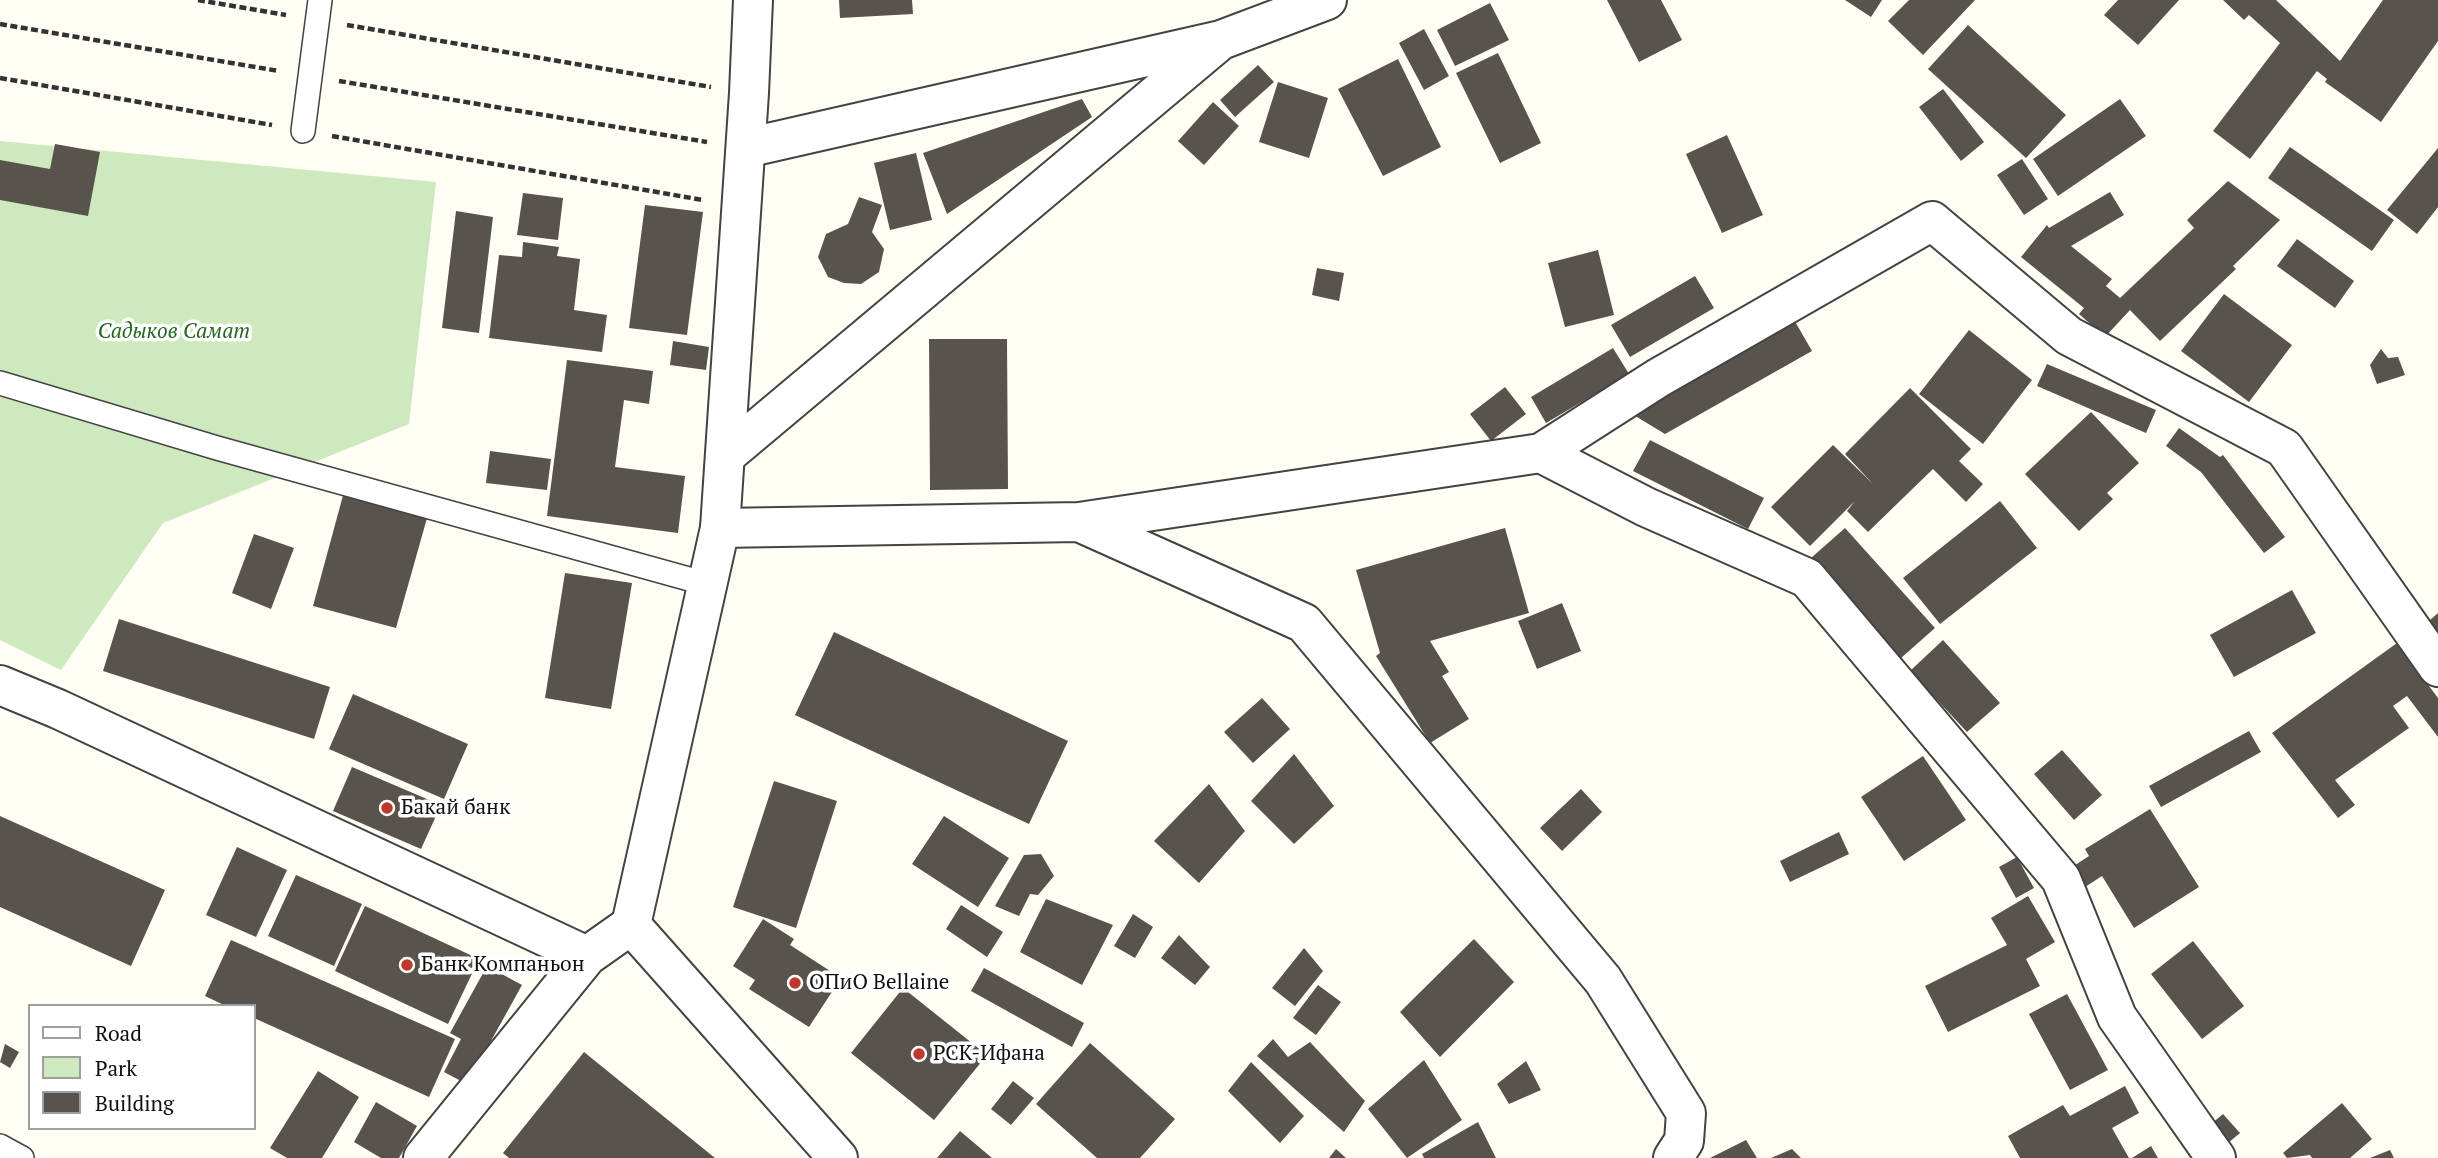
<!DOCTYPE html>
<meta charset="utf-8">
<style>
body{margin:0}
#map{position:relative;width:2438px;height:1158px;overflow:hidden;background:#fffef4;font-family:"PT Serif",serif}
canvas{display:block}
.legend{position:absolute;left:28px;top:1004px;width:228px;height:126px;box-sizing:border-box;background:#fff;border:2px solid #9f9f9f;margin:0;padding:9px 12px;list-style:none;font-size:21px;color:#101010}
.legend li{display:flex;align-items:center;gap:14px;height:35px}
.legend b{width:35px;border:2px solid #9f9f9f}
</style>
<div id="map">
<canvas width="2438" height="1158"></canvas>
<ul class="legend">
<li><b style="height:9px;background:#fff"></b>Road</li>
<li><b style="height:19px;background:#cee9be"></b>Park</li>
<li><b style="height:19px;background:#59534d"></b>Building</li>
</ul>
</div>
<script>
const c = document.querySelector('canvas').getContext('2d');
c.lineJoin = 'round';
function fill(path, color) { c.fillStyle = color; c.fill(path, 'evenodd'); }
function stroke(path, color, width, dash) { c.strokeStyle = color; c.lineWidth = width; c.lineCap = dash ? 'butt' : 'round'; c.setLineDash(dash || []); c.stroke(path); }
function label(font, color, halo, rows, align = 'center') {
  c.font = font + ' "PT Serif",serif'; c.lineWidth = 7; c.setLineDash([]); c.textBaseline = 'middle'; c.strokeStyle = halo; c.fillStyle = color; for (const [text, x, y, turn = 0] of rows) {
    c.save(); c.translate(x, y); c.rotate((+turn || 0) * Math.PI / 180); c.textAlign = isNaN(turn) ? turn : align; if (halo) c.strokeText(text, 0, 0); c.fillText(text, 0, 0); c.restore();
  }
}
fill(new Path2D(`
 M0,141l436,41 -27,242 -246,99 -102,147 -61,-30z`), '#cee9be');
fill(new Path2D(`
 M839,0h73l1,14 -73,4z
 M1607,0h54l21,40 -43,22z
 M1845,0h37l-11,17z
 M1909,0h66l-52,55 -35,-34z
 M2118,0h61l-41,45 -34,-30z
 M2223,0h53l64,61 43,-61h55v41l-57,81 -56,-40 2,-3 -10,-8 -67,88 -37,-28 67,-88 -31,-28 -5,5z
 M1490,3l19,37 -54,26 -18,-36z
 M1968,25l98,90 -40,43 -98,-89z
 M1424,29l25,47 -25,14 -25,-47z
 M1498,53l43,90 -41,20 -44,-90z
 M1398,59l43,88 -58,29 -45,-87z
 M1258,65l16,17 -39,35 -15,-17z
 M1278,82l50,16 -19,60 -50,-16z
 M1943,89l41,53 -23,19 -42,-54z
 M1082,99l10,18 -145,97 -24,-61z
 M2120,99l26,37 -88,60 -25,-37z
 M1213,102l26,24 -35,39 -26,-24z
 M1727,135l36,80 -41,18 -36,-79z
 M55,144l45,8 -12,64 -88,-16v-40l50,9z
 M2290,147l104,73 -22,31 -104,-73z
 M2438,148v59l-21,27 -30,-24z
 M916,153l16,67 -42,10 -16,-67z
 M2022,159l26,40 -24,16 -27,-40z
 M2228,181l52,39 -47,46 3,3 -76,72 -30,-31 -25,27 -26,-23 5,-6 -63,-51 26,-32 2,3 61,-36 14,23 -53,31 41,33 -6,7 14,12 74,-70 -7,-8z
 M523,193l40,5 -5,42 -41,-5z
 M859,197l23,8 -10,27 12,17 -5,23 -18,12 -17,-1 -16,-6 -10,-20 8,-23 22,-10z
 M645,205l58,7 -16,123 -58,-7z
 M456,211l37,6 -14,116 -37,-5z
 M2297,239l57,42 -19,27 -58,-42z
 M523,242l36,5 -2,9 23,3 -6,51 33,5 -5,37 -113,-14 10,-83 23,2z
 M1598,250l16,65 -49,12 -17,-64z
 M1317,268l27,5 -5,28 -27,-6z
 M1695,276l19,32 -84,49 -19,-32z
 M2224,294l68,51 -43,57 -68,-51z
 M1793,318l19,33 -147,83 -38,-23z
 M1969,330l63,50 -49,64 -64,-50z
 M929,339h78l1,150 -78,1z
 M673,341l36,6 -3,23 -36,-5z
 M1613,348l16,26 -83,49 -15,-26z
 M2381,349l7,9 10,-1 7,18 -28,9 -7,-19z
 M567,360l86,11 -4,33 -25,-4 -9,67 70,9 -7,57 -131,-17z
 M2047,364l109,46 -10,23 -109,-47z
 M1505,387l21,27 -35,27 -21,-27z
 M1910,388l61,61 -12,12 24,23 -17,18 -33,-33 -65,63 -21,-21 8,-10 -45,45 -39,-39 62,-62 40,39 -28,-30z
 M2091,412l48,51 -32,30 6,6 -34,32 -54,-57z
 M2179,428l41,29 3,-2 62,82 -21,16 -63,-81 -35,-26z
 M1650,440l114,58 -16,31 -115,-58z
 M490,451l61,8 -4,31 -61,-7z
 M345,488l84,23 -33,117 -83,-22z
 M2000,501l37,47 -97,76 -37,-46z
 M1505,528l24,85 -99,28 19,31 -7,4 27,43 -39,24 -54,-87 4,-3 -24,-83z
 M1845,528l90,100 -34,30 -90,-100z
 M254,534l40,14 -23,61 -39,-16z
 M565,573l67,10 -21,126 -66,-11z
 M2292,590l24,43 -82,44 -24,-42z
 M1562,603l19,48 -44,18 -19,-48z
 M2438,613v35l-18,-19z
 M119,619l211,68 -16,52 -211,-68z
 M834,632l234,109 -39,83 -234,-109z
 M1943,640l57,63 -33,29 -57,-61z
 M2397,643l41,55v39l-31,-41 -14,10 16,22 -74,52 20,25 -17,13 -66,-85z
 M353,694l115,50 -24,55 -115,-50z
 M1262,698l28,31 -37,34 -29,-31z
 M2249,731l12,21 -100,55 -12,-21z
 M2062,750l40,45 -28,25 -40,-46z
 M1294,754l40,52 -40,38 -43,-43z
 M1923,756l43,64 -62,41 -43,-64z
 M352,767l89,38 -20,44 -88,-38z
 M774,781l63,20 -41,127 -63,-21z
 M1209,784l36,47 -46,52 -45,-42z
 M1581,789l21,23 -40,39 -22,-23z
 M2150,809l49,78 -65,41 -32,-52 -20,13 -13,-20 20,-13 -4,-7z
 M0,816l165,74 -34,76 -131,-59z
 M944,816l65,42 -31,49 -66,-43z
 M1839,832l10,22 -59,28 -10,-21z
 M237,847l50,23 -31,67 -50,-22z
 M1041,854l13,22 -16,19 -8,-1 -11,22 -24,-10 29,-51z
 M2017,857l17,31 -18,10 -17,-31z
 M296,875l66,29 -28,62 -66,-30z
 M2028,896l27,46 -29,17 14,27 -92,46 -23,-46 82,-41 -16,-27z
 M1046,899l67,26 -31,60 -62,-33z
 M961,905l42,27 -16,25 -41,-28z
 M365,906l114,53 -31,65 -113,-53z
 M1133,914l20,13 -18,31 -21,-12z
 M763,919l31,20 -4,6 51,33 -32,49 -60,-38 6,-9 -22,-14z
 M1179,935l31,32 -15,18 -34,-27z
 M1474,939l40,43 -74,75 -40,-45z
 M231,940l224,99 -26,58 -175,-79v-12h-28l-21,-10z
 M2193,941l51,65 -42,33 -51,-65z
 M1304,948l19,23 -28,35 -23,-18z
 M487,966l35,19 -41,74 -7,29 -30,-16 17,-33 -11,-6z
 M984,968l100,55 -12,24 -101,-56z
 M1318,985l23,17 -25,33 -23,-17z
 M903,988l84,67 -53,65 -83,-67z
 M2067,994l41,76 -38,20 -41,-76z
 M1273,1039l15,18 22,-15 55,59 -21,31 -87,-76z
 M1090,1043l85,76 -35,39h-43l-61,-54z
 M5,1044l14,8 -9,16 -10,-6z
 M584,1052l131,106h-206l-6,-5z
 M1424,1060l38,60 -55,38 -39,-49z
 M1526,1061l15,29 -32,14 -12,-20z
 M1251,1062l53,54 -24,27 -52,-52z
 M318,1071l41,26 -37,61h-35l-17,-10z
 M1013,1081l21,17 -23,27 -20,-16z
 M2125,1086l14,27 -27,15 17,30h-109l-12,-22 55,-31 7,11z
 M376,1102l41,24 -18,32h-18l-27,-16z
 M2342,1103l30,36 -22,19h-38l-2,-3 -23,3 -4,-5z
 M2223,1114l17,19 -19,16 -17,-19z
 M1478,1122l18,36h-72l-2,-4z
 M960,1131l32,27h-55z
 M1746,1140l11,18h-47z
 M2151,1146l7,12h-26z
 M1336,1149l10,9h-17z
 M1792,1149l9,9h-30z
 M2390,1150l4,8h-24z`), '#59534d');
const service = new Path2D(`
 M303,131l17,-131
 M0,383l217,65 490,136
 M0,1146l22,12`);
const minor = new Path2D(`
 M1541,453l117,-75 274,-157 137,115 215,112 154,219
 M1079,522l225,101 299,357 83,133 -2,28 -11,17
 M720,528l359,-6 462,-69 105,54 161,71 254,301 56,138 99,141
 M0,685l58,24 529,247 44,-31
 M423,1158l164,-202`);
const tertiary = new Path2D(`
 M753,0l-4,93 -29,435 -89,397 207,233
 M746,148l475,-108 106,-40
 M725,456l496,-416`);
stroke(service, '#434343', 26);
stroke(minor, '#434343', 42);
stroke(tertiary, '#434343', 42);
stroke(new Path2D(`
 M198,0l88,15
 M0,24l279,47
 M347,25l364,62
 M0,78l272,47
 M339,81l368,61
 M332,136l371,64`), '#323232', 4.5, [7, 3.5]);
stroke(service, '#fff', 23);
stroke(minor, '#fff', 38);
stroke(tertiary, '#fff', 38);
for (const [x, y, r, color] of [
 [387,808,7,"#be392b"],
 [407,965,7,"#be392b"],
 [795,983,7,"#be392b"],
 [919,1054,7,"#be392b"]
]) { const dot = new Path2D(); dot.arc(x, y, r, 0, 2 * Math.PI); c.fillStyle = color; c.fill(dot); stroke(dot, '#fff', 2.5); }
label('italic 21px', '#266821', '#fff', [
 ["Садыков Самат",174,332]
]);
label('21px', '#101010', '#fff', [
 ["Бакай банк",401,808],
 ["Банк Компаньон",421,965],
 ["ОПиО Bellaine",809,983],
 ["РСК-Ифана",933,1054]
], 'left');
</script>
